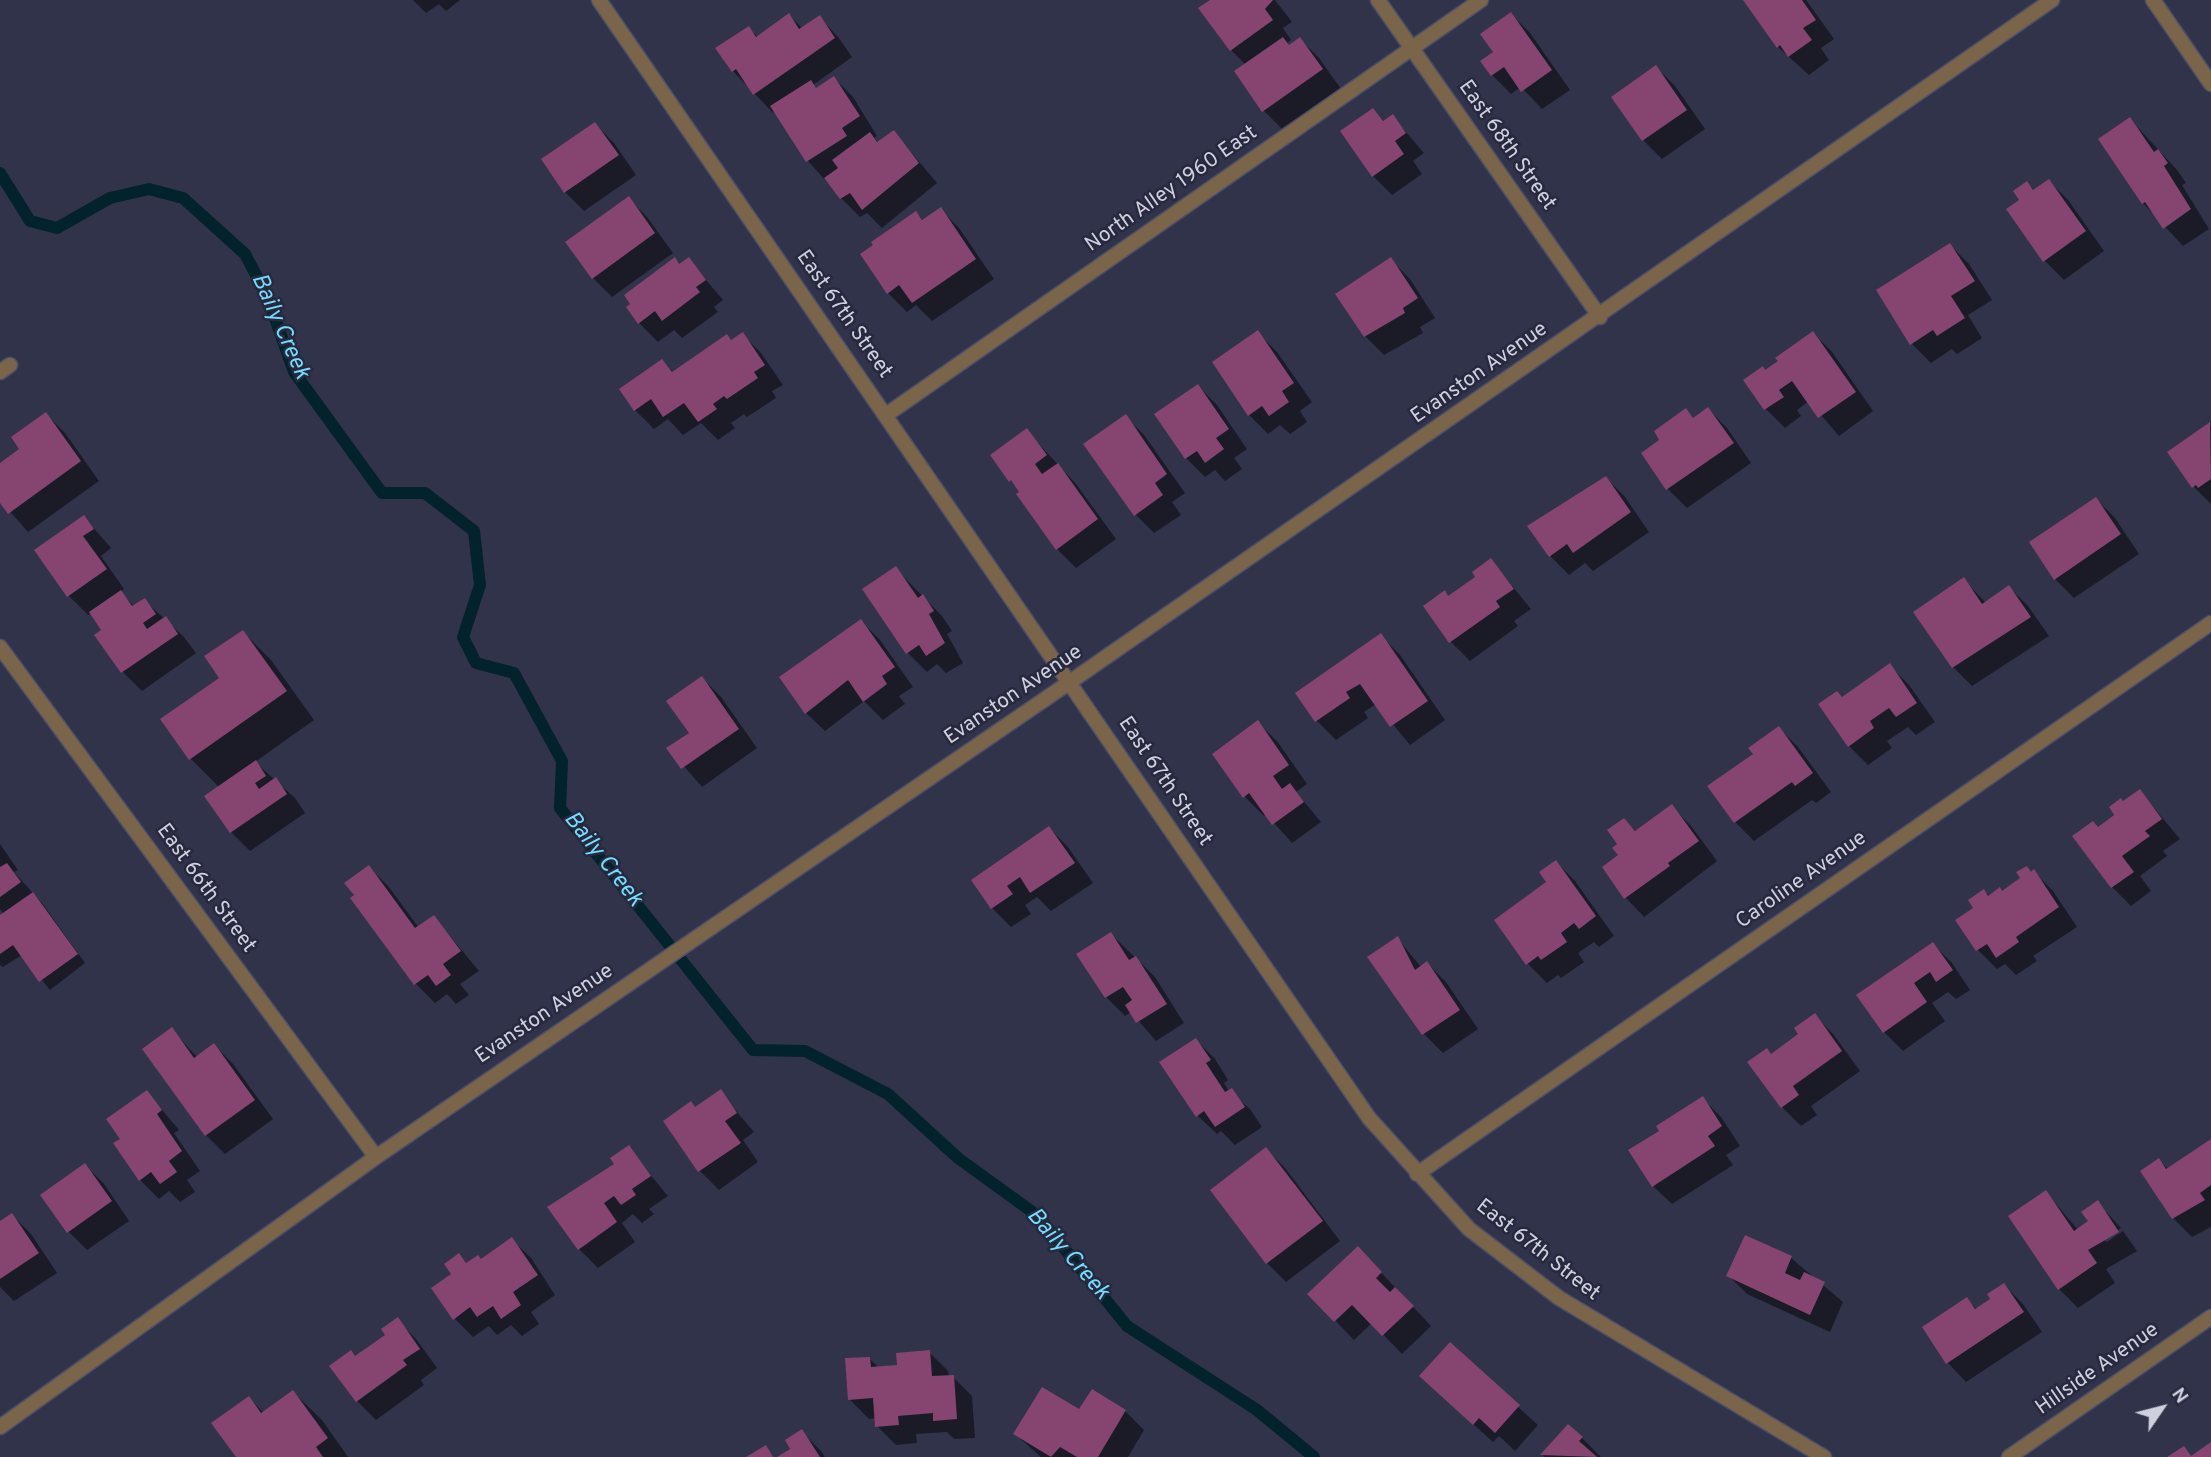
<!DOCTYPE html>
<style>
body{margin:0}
#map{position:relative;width:2211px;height:1457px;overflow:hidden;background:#31334a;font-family:Overpass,sans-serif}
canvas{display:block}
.north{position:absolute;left:2127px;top:1373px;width:70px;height:70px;-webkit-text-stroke:5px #27293f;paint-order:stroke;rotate:55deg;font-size:19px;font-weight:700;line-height:28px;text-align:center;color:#ced0de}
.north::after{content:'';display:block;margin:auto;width:24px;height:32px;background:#ced0de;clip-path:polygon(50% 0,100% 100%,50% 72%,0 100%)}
</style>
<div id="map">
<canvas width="2211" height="1457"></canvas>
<div class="north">N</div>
</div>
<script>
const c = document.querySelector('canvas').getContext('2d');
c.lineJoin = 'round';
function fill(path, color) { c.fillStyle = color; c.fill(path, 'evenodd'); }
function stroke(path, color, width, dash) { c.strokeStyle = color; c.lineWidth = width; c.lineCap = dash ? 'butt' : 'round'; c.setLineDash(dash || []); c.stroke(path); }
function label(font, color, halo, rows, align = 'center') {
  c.font = font + ' Overpass,sans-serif'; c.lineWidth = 5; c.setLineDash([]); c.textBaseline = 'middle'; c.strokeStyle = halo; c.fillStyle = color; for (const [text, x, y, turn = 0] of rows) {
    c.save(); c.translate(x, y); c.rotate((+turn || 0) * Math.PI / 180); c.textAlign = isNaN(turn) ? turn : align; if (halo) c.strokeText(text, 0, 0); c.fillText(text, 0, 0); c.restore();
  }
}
fill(new Path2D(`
 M413,0h47l-14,11 -7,-7 -13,9z
 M1213,0h62l17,22 -9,6 8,12 -4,3 3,3 10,-7 19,19 22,31 -59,40 -19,-19 -17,-45 -15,-15z
 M1745,0h61l28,39 -13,9 8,12 -20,15 -31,-28z
 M1511,14l19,19 40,57 -28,19 -21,-22 -10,7 -19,-19 3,-23z
 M789,15l14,14 17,-11 18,19 14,20 -39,28 4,4 17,-11 19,19 24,39 -3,2 5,5 15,-11 43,51 -55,45 -15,-15 -7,4 -19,-19 -33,-37 -33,-50 -2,2 -40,-42 16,-43 9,9z
 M1656,67l19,19 30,43 -43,30 -19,-19 -30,-43z
 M1372,110l13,12 8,-5 31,36 -11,8 9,13 -30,21 -19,-19z
 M2130,119l47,51 9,13 -4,2 27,44 -26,17 -40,-43z
 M595,124l19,19 22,32 -52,36 -19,-19z
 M2049,181l19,19 36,51 -40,29 -19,-19 -37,-52 13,-9 6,-17 8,8z
 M628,198l19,19 26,36 -61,44 -19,-19z
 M940,209l19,19 35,51 -62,42 -16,-16 -9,7 -19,-19 28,-80 8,8z
 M1950,245l19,19 23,36 -24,15 14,23 -25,16 -5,-5 -21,14 -19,-19z
 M688,259l35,41 -9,7 4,5 -36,26 -8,-8 -16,12 -19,-19 41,-58z
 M1391,260l19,19 25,39 -15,9 3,6 -39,22 -19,-19z
 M1258,333l19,19 35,50 -12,9 7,11 -17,12 -10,-9 -12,9 -19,-19z
 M1813,333l19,19 41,59 -34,25 -30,-35 -12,9 4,6 -16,12 -19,-19 -20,-28 20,-9z
 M742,334l19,19 22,32 -11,6 4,7 -29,19 -3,-3 -13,9 4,5 -17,12 -17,-17 -18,12 -15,-16 -14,10 -19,-19 27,-49 12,12 53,-37 5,5z
 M1198,386l19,19 30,44 -13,9 8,11 -17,12 -10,-11 -10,7 -19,-19z
 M1708,409l19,19 24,35 -64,45 -19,-19 -25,-36 18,-13 25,-30 8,9z
 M46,414l19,19 34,48 -71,51 -28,-32v-35l22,-15z
 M1125,416l19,19 41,58 -13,9 9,13 -27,18 -19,-19z
 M2209,425l2,1v78l-18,-18z
 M1027,431l49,53 40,55 -40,29 -19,-19 -36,-57z
 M1606,478l19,19 24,35 -56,39 -8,-8 -16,12 -19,-19z
 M2096,499l19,19 24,36 -65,44 -19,-19z
 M84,517l27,31 -10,8 23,33 -4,3 15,15 9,-7 40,37 12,16 -54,38 -19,-19 -26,-37 7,-4 -13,-18 -3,2 -19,-19 -33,-46z
 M1491,560l40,49 -17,12 4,5 -48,35 -19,-19 -2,-45 29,-20z
 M895,568l47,48 10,15 -5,3 16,29 -17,10 -9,-9 -10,8 -19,-19 -43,-64z
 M1963,579l23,24 23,-16 19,19 21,30 -77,50 -19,-19z
 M861,621l19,19 33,47 -14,9 6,8 -22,16 -19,-19 -39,30 -19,-18z
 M243,632l28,28 43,60 -59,42 40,36 10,15 -55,38 -19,-19 -25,-36 13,-9 -28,-28 -28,-40 59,-41z
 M1381,636l19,19 45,65 -35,25 -34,-41 -12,8 4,6 -32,22 -19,-19 -20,-28z
 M1890,666l19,19 26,37 -19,13 -8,-8 -21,14 5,7 -24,17 -19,-19 -7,-48z
 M702,678l19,19 36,51 -55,39 -33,-38 22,-16z
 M1258,723l19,18 30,43 -11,8 25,30 -29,21 -26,-29 -2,2 -19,-19 -31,-43z
 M1779,728l19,19 33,45 -15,11 -4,-3 -58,41 -19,-19 20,-68z
 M2140,791l40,48 -17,12 4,5 -27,20 11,15 -20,15 -19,-19 -14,-58z
 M1672,807l19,19 26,35 -73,56 -18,-19 -22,-30 16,-12 4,-36 13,12z
 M1049,828l19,19 25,36 -42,28 -14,-14 -12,8 6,9 -20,13 -19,-19 -19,-28z
 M0,844l18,26 -4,2 28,31 43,60 -35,27 -28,-35 -19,12 -3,-2v-48l4,-3 -4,-5z
 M1556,862l19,19 39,55 -15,11 -5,-5 -16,11 6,9 -23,16 -3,-3 -11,8 -19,-19 -32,-44 53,-37z
 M369,867l19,19 31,42 15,-11 45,54 -19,13 9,11 -13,9 -9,-10 -12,9 -19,-19 -64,-86z
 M2034,872l19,19 24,36 -44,29 4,5 -21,14 -11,-11 -8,5 -19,-19 -20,-30 17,-11 9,-18 6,6 13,-4z
 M1111,934l44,43 29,46 -28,18 -25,-29 -6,4 -19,-19 -28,-43z
 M1398,939l23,28 6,-4 19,19 32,47 -35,24 -19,-19 -55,-76z
 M1933,944l19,19 18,27 -14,9 -8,-7 -16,11 13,18 -42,30 -19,-19z
 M1814,1015l19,19 27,37 -49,35 6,9 -16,11 -19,-19 -15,-57 5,5 29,-20z
 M172,1030l25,27 17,-12 19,19 40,55 -48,35 -19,-19 -62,-85z
 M1196,1040l19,19 13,21 -4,3 5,8 21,18 12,18 -27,18 -14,-14 -4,3 -19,-18z
 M147,1092l32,38 -5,3 26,38 -13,9 8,12 -15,10 -11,-11 -10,8 -19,-19 -18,-40z
 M720,1092l34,40 -11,8 15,22 -39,28 -19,-19 -35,-49 31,-13z
 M1702,1098l19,19 19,29 -14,9 7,10 -61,39 -19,-18 8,-55z
 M2211,1141v86l-19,10 -19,-19 -31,-47 17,-11 9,9z
 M628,1148l40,48 -19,13 5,5 -12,9 -9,-9 -11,9 13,19 -37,26 -19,-19 37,-85z
 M1266,1149l19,19 55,73 -54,41 -19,-19z
 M85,1165l19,19 25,37 -42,29 -18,-18z
 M2046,1192l32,38 12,-8 8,-19 23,25 -17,12 3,2 16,-11 14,20 -31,18 9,14 -37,25 -19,-19 -49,-73z
 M12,1215l19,19 26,39 -43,28 -14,-14v-64z
 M1746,1237l45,21 52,44 -13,30 -83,-38 -19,-19z
 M512,1240l19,18 24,37 -24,17 8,12 -17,12 -11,-11 -14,10 -8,-9 -16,11 -19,-19v-44l5,-18 8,8 14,-4z
 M1376,1267l55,59 -29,28 -30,-31 -18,17 -44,-46z
 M2004,1285l19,19 19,28 -76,50 -18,-19 19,-64 10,11 16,-11z
 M397,1320l19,19 21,29 -16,12 3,5 -48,35 -19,-19 -1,-44 31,-22z
 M1450,1345l88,80 -23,26 -16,-15 -6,6 -52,-47z
 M929,1352l19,19 1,6h4l19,19 3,42 -21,1 -7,-7 -31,2 1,9 -21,2 -19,-19 -1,-8 -7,1 -19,-19 19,-42 10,10 20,-2z
 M293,1392l29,28 26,37h-110l11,-59 15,15z
 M1125,1411l19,19 -16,27h-87l-26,-23 65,-22z
 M1568,1426l14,12 19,19h-56l-3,-2z
 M802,1432l19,19 4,6h-45l12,-7z`), '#0007');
stroke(new Path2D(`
 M0,173l30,48 27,7 53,-30 39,-9 34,9 62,56 23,44 26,74 88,121h43l49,38 6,54 -17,52 13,26 38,10 48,88 -2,47 193,242 52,1 83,43 70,64 80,58 89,110 130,84 57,47`), '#02232c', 12);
fill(new Path2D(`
 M1210,0h63l-8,9 8,11 -43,31 -32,-43z
 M1743,0h59l14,20 -13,8 9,12 -24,17 -8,-12 -3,3z
 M1511,12l41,58 -31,22 -17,-25 -13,9 -11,-15 13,-9 -13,-18z
 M789,13l10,16 21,-14 15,23 -82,57 -17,-26 -4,3 -17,-24 34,-22 7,11z
 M1283,37l6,8 11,-8 23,32 -61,43 -28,-41z
 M1656,65l31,45 -45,31 -31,-44z
 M834,76l26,40 -18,12 5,8 -41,26 -36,-56 41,-26 5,8z
 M1373,108l10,13 10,-7 13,19 -11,8 9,13 -32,23 -32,-46z
 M2130,117l24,35 4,-3 10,14 -4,3 27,43 -28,20 -18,-27 -3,2 -44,-65z
 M595,122l24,33 -55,38 -23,-34z
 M894,130l25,33 -57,47 -12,-17 -10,6 -16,-21 14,-10 -6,-8 38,-28 7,10z
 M2049,179l37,52 -43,31 -37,-53 13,-9 -6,-9 14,-10 6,9z
 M629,196l26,37 -63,46 -27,-37z
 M941,207l35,52 -64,44 -13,-18 -12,9 -27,-40 13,-9 -2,-3 45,-31 6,9z
 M1950,243l25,38 -24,15 14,22 -28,18 -4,-6 -23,15 -34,-55z
 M675,257l4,7 10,-7 17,23 -10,7 4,5 -38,29 -7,-10 -17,13 -12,-17 4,-3 -6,-9z
 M1391,257l27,41 -15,10 2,5 -41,24 -29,-43z
 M1258,330l36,53 -12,8 7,11 -20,14 -7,-10 -14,10 -36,-54z
 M1813,331l43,61 -38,26 -26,-37 -13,9 5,7 -20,13 -21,-30 20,-14 2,4 13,-9 -3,-3z
 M743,332l22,33 -11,7 4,6 -31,21 -3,-3 -11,8 4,5 -19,13 -14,-19 -21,14 -12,-18 -17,12 -15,-22 43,-30 10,13 55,-38 4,6z
 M1198,384l31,45 -13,9 8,11 -19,14 -8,-12 -12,8 -31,-45z
 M1708,407l26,36 -68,47 -25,-37 18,-13 -5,-9 32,-23 7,10z
 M46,412l35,49 -73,53 -8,-11v-40l19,-14 -8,-12z
 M1126,414l41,60 -12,9 8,12 -29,21 -51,-72z
 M2210,422l1,57 -13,9 -2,-3 -4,3 -25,-36z
 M1027,428l20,27 -12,9 7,10 16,-11 40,56 -42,31 -40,-56 3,-2 -8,-12 -2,2 -19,-27z
 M1606,476l25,36 -58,41 -6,-9 -18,13 -22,-31z
 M2096,497l25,37 -67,46 -25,-38z
 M84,515l10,14 -11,7 24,33 -40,28 -33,-47z
 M1491,558l23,31 -18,12 4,6 -51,36 -26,-37 22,-16 3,6 27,-19 -3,-5z
 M896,566l22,32 5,-4 11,17 -5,3 16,29 -19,13 -7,-11 -13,9 -44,-65z
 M1964,577l18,27 27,-19 22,32 -79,51 -39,-56z
 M121,590l11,16 13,-8 11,16 -13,9 4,6 19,-13 12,18 -57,39 -27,-38 7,-5 -12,-18z
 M861,619l34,48 -13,9 5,8 -24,18 -15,-22 -43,34 -26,-37z
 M243,630l44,61 -98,69 -29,-41 59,-41 -15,-22z
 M1381,633l47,68 -38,26 -30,-43 -14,8 4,6 -35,24 -20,-29z
 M1890,663l27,40 -21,14 -7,-9 -19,13 4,7 -26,19 -30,-43 19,-13 5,6z
 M702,676l37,53 -58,40 -15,-21 23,-15 -23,-32z
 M1258,720l31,45 -16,11 9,13 8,-6 14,19 -32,23 -23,-32 -6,5 -31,-44z
 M1779,726l34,47 -18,13 -3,-4 -58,41 -27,-37 46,-32 -5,-6z
 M256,760l10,16 -11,7 4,6 17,-12 11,17 -57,39 -26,-37z
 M2140,789l22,30 -17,12 5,5 -28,20 12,16 -23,16 -39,-52 21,-15 5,6 16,-12 -5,-8 12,-9 2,3z
 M1672,804l27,37 -31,22 2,3 -46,33 -22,-32 16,-12 -6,-7 5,-4 -10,-14 17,-12 11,13z
 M1049,826l26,37 -45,30 -10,-16 -13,9 6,8 -22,15 -20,-29z
 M1556,860l40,56 -17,13 -5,-6 -13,10 6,9 -26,18 -3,-4 -12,9 -32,-45 52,-38 -7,-10z
 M7,863l14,19 -21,15v-30z
 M369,865l46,63 19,-13 27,36 -18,13 8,11 -15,11 -8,-11 -14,10 -64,-87 4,-3 -10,-12z
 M2027,866l4,6 3,-3 25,38 -43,30 3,5 -23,16 -9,-14 -11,7 -21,-31 18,-12 -5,-8 16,-11 4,7 12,-9 2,4 18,-13 -4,-6z
 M33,892l45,62 -39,28 -26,-37 -13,9v-39z
 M1111,932l18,28 7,-4 31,48 -31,19 -11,-18 7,-5 -9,-13 -18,11 -29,-44z
 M1398,936l17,34 12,-9 33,49 -38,25 -55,-78z
 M1933,942l20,28 -17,12 -6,-10 -16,11 13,19 -44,31 -27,-38z
 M1815,1013l27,38 -49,35 6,9 -18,13 -34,-46 20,-14 4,6 27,-20 -4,-6z
 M172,1027l22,31 20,-15 41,57 -50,36 -63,-87z
 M1196,1038l15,22 -5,3 19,29 7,-4 13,19 -30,20 -11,-16 -8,6 -37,-55z
 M721,1089l16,24 -12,8 16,22 -43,29 -35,-51 28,-20 4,6z
 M147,1090l15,20 -5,4 25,37 -13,10 8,11 -17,12 -9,-12 -12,9 -26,-38 7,-4 -14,-20z
 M1703,1096l19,30 -14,10 7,10 -63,41 -24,-37 31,-19 -3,-5z
 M2211,1139v46l-11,8 5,7 -33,19 -32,-48 19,-13 7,11z
 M629,1145l22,31 -19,13 4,6 -15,10 -7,-9 -10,7 13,19 -39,28 -31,-43 67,-43 -4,-6z
 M1266,1147l57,74 -57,43 -56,-74z
 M85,1163l27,38 -45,32 -27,-38z
 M2046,1190l28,41 14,-10 -7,-9 17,-12 21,32 -31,18 9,13 -39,27 -50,-74z
 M12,1213l27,40 -39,26v-58z
 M1745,1235l47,21 -7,17 15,7 4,-8 21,10 -15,33 -84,-39z
 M512,1237l26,38 -25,17 8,13 -20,14 -8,-13 -16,11 -7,-10 -17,13 -22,-32 20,-14 -7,-10 15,-11 7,10 12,-8 3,4z
 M1358,1246l24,26 -6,6 14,14 5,-5 19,19 -32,30 -30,-31 -18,17 -27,-28z
 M2004,1283l20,29 -78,52 -24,-37 45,-30 8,12 15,-10 -3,-5z
 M398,1317l22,32 -17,11 4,5 -51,37 -27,-36 22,-16 4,6 30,-21 -4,-6z
 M1450,1342l70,63 -25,28 -16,-15 -6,7 -54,-49z
 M930,1350l2,26 22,-1 3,44 -24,2v-8l-35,3 1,9 -24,2 -2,-29 -25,2 -3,-42 25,-1 1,10 26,-2 -1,-12z
 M1042,1387l37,22 13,-20 34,21 -28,47h-21l-17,-10 -9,10 -38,-23z
 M293,1390l35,48 -12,9 7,10h-87l-25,-34 38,-27 12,17z
 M1568,1424l15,13 -4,4 18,16 -57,-2z
 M802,1429l18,28h-43l13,-8 -5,-9z
 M2211,1442v15h-44l17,-11 7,10z
 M766,1445l7,12h-27z`), '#854570');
const lane = new Path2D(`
 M886,415l595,-415`);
const street = new Path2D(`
 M599,0l770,1118 100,111 90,69 265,159
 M1378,0l222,317
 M2153,0l58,84
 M0,372l10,-7
 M0,647l376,510
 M1417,1174l794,-551
 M0,1427l376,-270 694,-475 982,-682
 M2009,1457l202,-140`);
stroke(lane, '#4d4f65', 17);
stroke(street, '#4d4f65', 17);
stroke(lane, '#7a654b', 14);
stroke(street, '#7a654b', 14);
label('21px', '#ced0de', '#27293f', [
 ["East 68th Street",1506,146,55],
 ["North Alley 1960 East",1172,190,-35],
 ["East 67th Street",843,315,55],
 ["Evanston Avenue",1480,374,-35],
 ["Evanston Avenue",1014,696,-34],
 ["East 67th Street",1164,782,56],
 ["Caroline Avenue",1802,881,-35],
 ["East 66th Street",205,889,54],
 ["Evanston Avenue",545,1015,-34],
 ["East 67th Street",1537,1251,38],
 ["Hillside Avenue",2098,1370,-35]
]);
label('italic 23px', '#74ddfd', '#27293f', [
 ["Baily Creek",279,327,66],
 ["Baily Creek",602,860,52],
 ["Baily Creek",1067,1255,49]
]);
</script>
